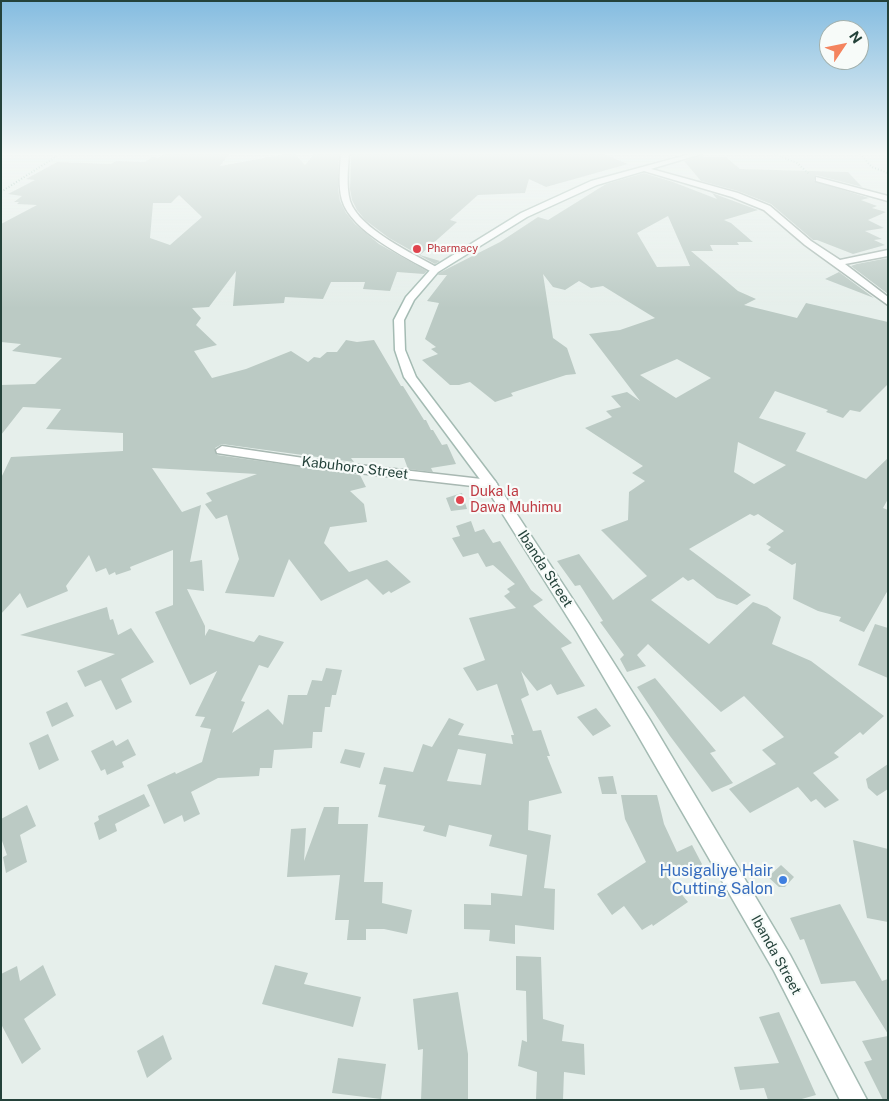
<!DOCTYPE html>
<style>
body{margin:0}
#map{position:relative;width:889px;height:1101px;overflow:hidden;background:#e6efeb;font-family:"Public Sans",sans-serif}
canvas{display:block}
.frame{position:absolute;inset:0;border:2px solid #24423a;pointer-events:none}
.north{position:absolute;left:819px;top:20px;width:50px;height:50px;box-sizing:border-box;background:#f7fbf9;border:1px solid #a3b1ad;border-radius:50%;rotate:56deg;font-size:14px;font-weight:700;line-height:20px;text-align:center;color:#24423a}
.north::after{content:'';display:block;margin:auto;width:18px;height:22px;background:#f4845f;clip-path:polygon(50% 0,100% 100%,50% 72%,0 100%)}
</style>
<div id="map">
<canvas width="889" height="1101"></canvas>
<div class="frame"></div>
<div class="north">N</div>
</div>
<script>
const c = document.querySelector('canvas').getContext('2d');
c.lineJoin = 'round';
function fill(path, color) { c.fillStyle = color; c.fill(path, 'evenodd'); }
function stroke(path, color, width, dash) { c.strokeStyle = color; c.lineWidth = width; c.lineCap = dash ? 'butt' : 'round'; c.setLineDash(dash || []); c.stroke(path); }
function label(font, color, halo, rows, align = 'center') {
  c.font = font + ' "Public Sans",sans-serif'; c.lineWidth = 4.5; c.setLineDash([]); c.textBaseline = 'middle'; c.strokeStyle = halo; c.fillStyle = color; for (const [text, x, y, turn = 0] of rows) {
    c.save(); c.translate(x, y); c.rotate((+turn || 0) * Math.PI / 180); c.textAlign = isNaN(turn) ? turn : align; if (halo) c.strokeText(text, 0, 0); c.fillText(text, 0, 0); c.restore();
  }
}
fill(new Path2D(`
 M164,154h65l-9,12 65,-12h10l10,11 9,-11h25l-1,35 2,12 6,12 9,11 24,20 48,27 -3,3 -27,-2 -7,19 -27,-2 2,-7h-34l-8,17 -38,-2 -1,6 -51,3 3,-35 -27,36 -17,1 9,10 -5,7 21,20 -23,6 18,27 34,-9 45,-18 17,11 6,-5 6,1 7,-6h10l9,-12 11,2 17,-2 27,46h2l21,34h2l5,10h2l9,15 5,-1 9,20 -25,4 2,4 -25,-3 -4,-11h-53l3,4 -132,-18 -7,4 2,7 143,20 6,12 -16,4 14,13 3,18 -37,5 -6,16 25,29 38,-12 24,22 -20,11 -2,-2 -6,4 -16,-16 -46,22 -32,-42 -15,38 -49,-4 14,-34 -12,-44 -11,4 -11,-15 7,-3 -6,-8 51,-19 -105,-6 30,44 19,-7 -11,57 12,-2 2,31 -17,-2 18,37v10l4,-7 45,13 5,-7 25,7 -16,26 -9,-3 -18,36 4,1 -13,31 36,-24 15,16 5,-30h19l5,-15 10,1 4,-13 16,2 -6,25h-4l-2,12h-5l-3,25h-9l-1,16 -38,2 -2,18h-12l-1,8 -41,2 -27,14 9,22 -16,8 -2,-7 -18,9 -17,-39 28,-13 1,2 26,-12 9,-33 -11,-2 5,-10 -10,-1 22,-45 -27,14 -35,-73 18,-7v-55l-43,17 1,3 -15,5 -1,-3 -6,3 -3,-7 -10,4 -7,-17 -23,31 2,5 -41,17 -7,-15 -19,21v-136l10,-21 112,-6v-18l-77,-4 15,-20 -38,-2 -22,28v-50l34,-1 27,-26 -50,-7 9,-7 -20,-2v-118l36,-19 -20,-1 2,-2h-5l8,-6 -14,-2 27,-14 -9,-1 31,-17 54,2 5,-3 29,1 7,-5 6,1zM179,195l23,22 -32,28 -20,-7 3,-35h18z
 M351,154h253l24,10 -82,23 -17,-8 -4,14 -47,2 -28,25 7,2 -37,33 20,6 -5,3 -46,-26 -24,-18 -8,-10 -5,-10 -2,-11z
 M703,154v3h23l14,12 108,3 14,15 -46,-12 -2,6 55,17 -8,2 16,6 -5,2 14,4 -18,8 16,8 -19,3 17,8 -8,1 11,5 -32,9 -36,-14h-4l-42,-36 -33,-13 -37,-10 -17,-20z
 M644,173l29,9 44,17 -5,-6 46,17 -34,10 7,3 22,19h-16l2,3h-29l3,6h-22l47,40 18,8 -12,6 53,13 9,-15 82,19v62l-28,28 -10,-2 -7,8 -17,-6 2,-2 -53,-19 -16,27 47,15 -10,18 70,28 22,-21v41l-5,9 5,2v80l-24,42 -25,-11 2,-4 -23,-6 -25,-12 3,-36 -4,2 -24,-15 3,-3 -5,-3 18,-13 -26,-17 -4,2 -4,-2 -61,35 62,46 -14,10 -20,-7 -24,-19 -5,2 -5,-4 -32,23 58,44 44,-42 14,5 14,10 -9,27 39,17 73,55 -21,19 -3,-3 -26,21 5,4 -26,16 26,27 -14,8 -9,-9 -5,3 -13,-15 -48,26 -21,-24 47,-25 -14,-14 22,-13 -40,-41 -23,16 -73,-68 -11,11 9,11 -19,6 -7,-13 4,-4 -24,-33 3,-1 -23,-36 -5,1 -18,-25 22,-7 34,46 34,-24 -46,-46 27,-10 1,-28 16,-11 -13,-8 11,-7 -58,-38 27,-11 -6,-6 15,-4 -10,-11 16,-4 13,9 -51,-67 31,-4 35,-12 -52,-32 -12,2 -12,-7 -14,9 -12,-3 -10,-13 10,64 14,10 9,26 -10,1 -55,18 2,3 -18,6 -25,-20 -11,3h-9l-28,-25 16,-6 -7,-5 5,-2 -11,-8 14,-36 -12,-2 20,-26h-9l1,-2 61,-31 38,-25 10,3 58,-36zM668,216l22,50 -33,1 -20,-34zM677,359l34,19 -35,20 -36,-23zM738,442l48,23 -32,19 -20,-12z
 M888,258v36l-37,-28 6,-2z
 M839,272l35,26 -49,-19z
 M462,493l5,16 -16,2 -5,-13z
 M471,521l4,11 9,-3 9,14 7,-2 31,49 12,10 -10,6 39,37 -11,5 24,38 -28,9 -6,-11 -14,7 -16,-20 8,24 -8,4 12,32 8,-1 9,26h-3l15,37 -33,8 -1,29 23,5 -7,53 11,1 -1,41 -39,-5v19l-26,-3 1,-11 -26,-1v-25l27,1v-12l31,3 5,-41 -38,-9 3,-11 -43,-10 -3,12 -23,-6 2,-5 -47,-9 8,-32 -7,-1 5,-17 29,5 10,-28 9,3 17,-29 15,6 -6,11 55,9 -2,-9h3l-17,-51 -20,7 -14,-23 22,-8 -16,-42 47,-10 -12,-12 6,-4 -3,-3 8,-5 -22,-19 -7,2 -8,-14 -15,4 -11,-19 8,-2 -4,-10zM458,749l28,5 -5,31 -34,-4z
 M107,607l3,13 3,-1 5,16 13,-7 23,34 -33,17 11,23 -16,8 -15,-30 -16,7 -8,-16 38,-17 -95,-19z
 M875,624l13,4v50l-30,-13z
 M655,678l61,73 -6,2 23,30 -21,9 -42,-56 -33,-49z
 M67,702l7,14 -22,11 -6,-15z
 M596,708l15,18 -18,10 -16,-19z
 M48,734l11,26 -20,10 -10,-27z
 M128,739l8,16 -14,7 2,5 -17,8 -2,-6 -4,2 -10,-20 22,-11 3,6z
 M345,749l20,4 -5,15 -20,-5z
 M888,764v25l-11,7 -9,-8 -2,-9z
 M613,776l4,18h-15l-4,-17z
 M144,794l6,12 -35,18 2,7 -18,9 -5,-17 5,-3 -1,-4z
 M621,795h36l7,29 13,28 15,-7 11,21 -35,12 20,24 -35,24 -1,-2 -10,6 -18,-24 -12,9 -15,-21 49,-32 -21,-43z
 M27,805l9,21 -16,9 7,27 -21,11 -3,-16 4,-2 -6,-17v-19z
 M324,807h15l-1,17h30l-4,58h19l-1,21 30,7 -5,24 -23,-5h-18v11h-19l2,-20h-14l5,-45 -53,2 4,-48 15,-1 -2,33z
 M853,840l35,9v73l-21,-4z
 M781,865l13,12 -9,10h-6l-11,-10z
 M840,904l42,77 6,-2v55l-33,-53 -34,3 -17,-45 -4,1 -10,-22z
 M516,956l25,1 2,62 21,6 -2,16 22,3 1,31 -21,-3 -1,28h-27l1,-28 -19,-6 4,-26 5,2 -1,-51 -10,-1z
 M43,965l13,30 -32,24 17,30 -19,15 -21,-40v-50l16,-8 3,15z
 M275,965l33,8 -4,11 57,13 -8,30 -91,-23z
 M458,992l10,62v46h-47l2,-51 -5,1 -5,-51z
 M779,1012l37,83 -18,5h-30l-4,-12 -24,2 -6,-23 45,-4 -20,-46z
 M163,1035l9,24 -25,19 -10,-27z
 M888,1036v64h-5l-19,-38 8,-2 -10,-19z
 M338,1058l48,6 -5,35 -49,-6z`), '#bbcac4');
const street = new Path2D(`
 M341,154h8c-1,15 -3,32 1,47 9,28 64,53 88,67v4h-6c-27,-15 -81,-41 -90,-72 -4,-14 -2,-31 -1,-46z
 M644,167l94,26 32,13 41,35 29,19 48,-10v6l-43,8 43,33v8l-83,-60 -41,-35 -32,-13 -88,-26z
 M816,177l72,19v5l-72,-20z
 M222,446l102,15 166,19 5,1 2,3 -2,3 -5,1 -166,-19 -107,-16 -1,-3z`);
const secondary = new Path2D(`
 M690,154h11l-104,31 -70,32 -89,55 -24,28 -10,20 1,30 11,27 79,104 94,143 61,96 140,235 77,145h-27l-66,-129 -138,-239 -59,-100 -92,-146 -81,-109 -9,-27 -1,-30 12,-23 26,-29 89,-55 70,-32z`);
stroke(street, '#a8b8b2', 3);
stroke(secondary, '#a4bbb3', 3);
stroke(new Path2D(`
 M774,154l23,9 12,11
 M860,154l12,13 16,6
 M1,192l59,-38`), '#86b3a5', 2, [1, 2]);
fill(street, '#fff');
fill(secondary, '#fff');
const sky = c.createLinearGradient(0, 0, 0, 308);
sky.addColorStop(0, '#84bce0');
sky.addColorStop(0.5, '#f4f8f6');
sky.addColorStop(1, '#f4f8f600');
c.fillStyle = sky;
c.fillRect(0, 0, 889, 308);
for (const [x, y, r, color] of [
 [417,249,5,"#e0444e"],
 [460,500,5,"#e0444e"],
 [783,880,5,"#3f7fe0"]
]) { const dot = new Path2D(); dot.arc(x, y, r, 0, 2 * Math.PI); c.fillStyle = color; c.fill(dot); stroke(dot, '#f7fbf9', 2); }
label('11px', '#be3a42', '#f7fbf9', [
 ["Pharmacy",427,249]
], 'left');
label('14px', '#24423a', '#f7fbf9', [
 ["Kabuhoro Street",355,468,7],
 ["Ibanda Street",545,569,57],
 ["Ibanda Street",776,955,61]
]);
label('14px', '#be3a42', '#f7fbf9', [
 ["Duka la",470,492],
 ["Dawa Muhimu",470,508]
], 'left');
label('16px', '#366cbe', '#f7fbf9', [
 ["Husigaliye Hair",773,871],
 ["Cutting Salon",773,889]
], 'right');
</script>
